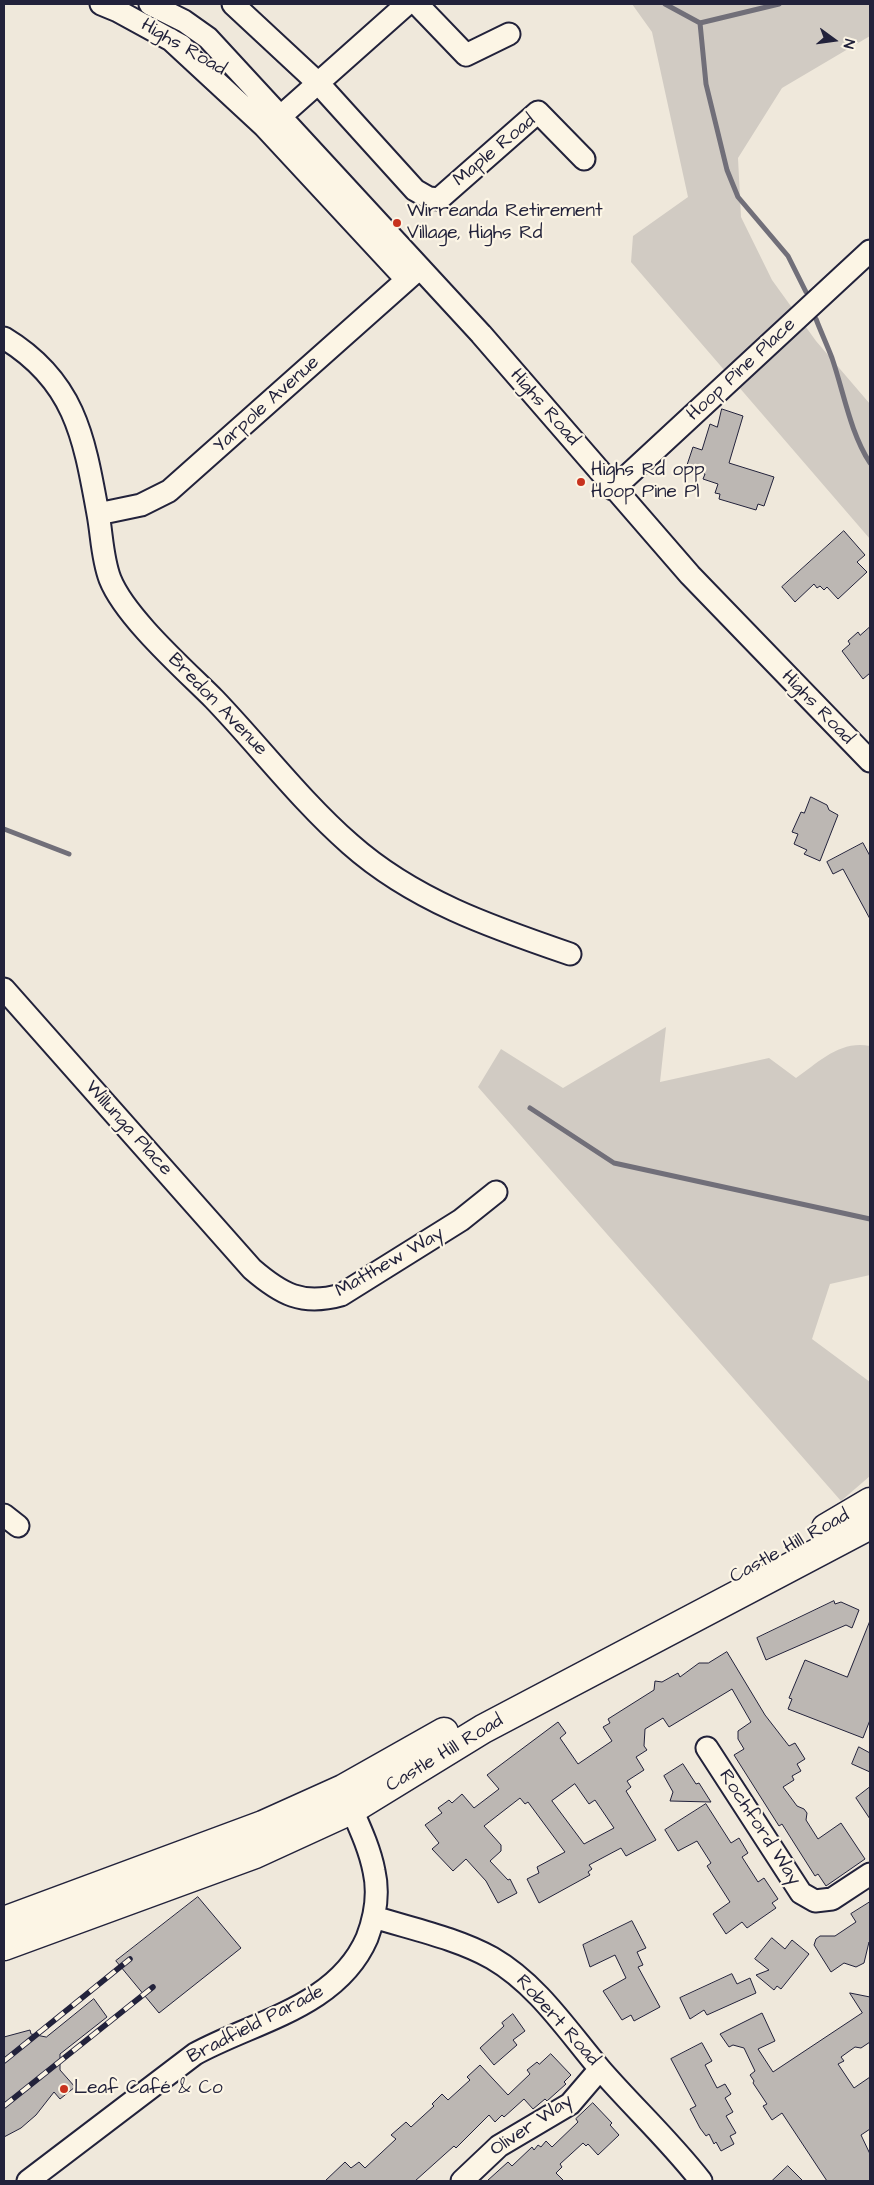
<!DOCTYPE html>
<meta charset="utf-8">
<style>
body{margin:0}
#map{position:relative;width:874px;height:2185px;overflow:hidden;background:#efe8db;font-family:"Architects Daughter",sans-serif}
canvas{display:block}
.frame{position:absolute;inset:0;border:5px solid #22223b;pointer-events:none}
.north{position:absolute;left:809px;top:15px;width:50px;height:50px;-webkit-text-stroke:4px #fcf5e5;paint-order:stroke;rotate:104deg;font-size:14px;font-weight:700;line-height:20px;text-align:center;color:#22223b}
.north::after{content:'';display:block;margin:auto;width:18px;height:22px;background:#22223b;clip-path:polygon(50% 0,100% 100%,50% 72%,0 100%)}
</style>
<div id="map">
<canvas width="874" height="2185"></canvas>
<div class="frame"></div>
<div class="north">N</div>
</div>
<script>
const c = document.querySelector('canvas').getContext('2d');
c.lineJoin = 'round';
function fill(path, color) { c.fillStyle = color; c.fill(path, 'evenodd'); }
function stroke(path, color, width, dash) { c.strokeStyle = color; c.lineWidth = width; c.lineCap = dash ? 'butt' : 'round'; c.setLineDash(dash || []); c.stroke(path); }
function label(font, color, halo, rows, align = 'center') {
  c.font = font + ' "Architects Daughter",sans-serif'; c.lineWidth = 4.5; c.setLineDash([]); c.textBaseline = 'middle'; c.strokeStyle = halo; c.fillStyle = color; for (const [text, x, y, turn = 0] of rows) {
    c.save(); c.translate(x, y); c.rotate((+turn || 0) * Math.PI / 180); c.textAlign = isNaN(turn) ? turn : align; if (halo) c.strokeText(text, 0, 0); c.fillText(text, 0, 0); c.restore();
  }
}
fill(new Path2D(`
 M632,4h238v32l-88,52 -44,70 3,59 31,63 44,61 54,63v135l-239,-277 2,-26 55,-39 -36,-165z
 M666,1027l-6,55 109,-24 27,20c23,-16 44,-38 74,-32v229l-40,9 -18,55 58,43v94l-29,25 -363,-414 23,-38 62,39z`), '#d1cbc3');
stroke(new Path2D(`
 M665,4l35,19 79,-19
 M700,23l6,61 21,86 11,27 50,59 18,36
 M816,319c5,13 11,26 16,39 12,35 18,74 38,105
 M4,829l65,25
 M530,1108l84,55 256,56`), '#716f79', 5);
const building = new Path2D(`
 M722,409l21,7 -14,47 45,14 -10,29 -6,-2 -2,6 -37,-11 1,-5 -5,-1 3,-9 -15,-5 2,-5 -19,-6 7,-21 9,3 8,-26 7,3z
 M844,531l21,24 -8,7 10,10 -29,27 -11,-12 -3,3 -4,-4 -3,2 -3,-4 -19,18 -13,-15z
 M870,627v46l-7,6 -21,-28 8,-7 -2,-3 10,-9 2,3z
 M811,797l16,8 2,5 9,5 -18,46 -16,-7 3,-4 -13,-6 4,-10 -6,-2 9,-20 3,1z
 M863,843l7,13v63l-27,-50 -10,5 -6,-12z
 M834,1601l1,3 6,-2 18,8 -7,18 -6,-3 -80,35 -9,-22z
 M870,1621v99l-7,18 -75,-29 4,-10 -3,-1 16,-38 42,17z
 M727,1652l38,63 24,31 6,-3 10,16 -8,5 4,7 -9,5 2,4 -11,7 14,19 7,3 3,4 -1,7 12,19 23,-16 24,36 -39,27 -8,-12 -3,2 -33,-52 -3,2 -45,-71 10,-6 -6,-10v-8l13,-9 -19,-33 -63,38 -6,-9 -18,11 -1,17 3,4 -11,7 8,13 -17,11 4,6 -5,4 30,49 -30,16 -5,-8 -32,17 3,4 -4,3 2,3 -51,28 -12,-24 12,-6 -2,-6 28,-15 -37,-50 -3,2 -5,-6 -36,28 17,19v6l-11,10 18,19 2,-1 7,14 -19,10 -12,-22 -20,-22 -13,12 -21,-22 7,-6 -14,-18 17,-12 -4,-5 11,-8 3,3 10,-9 12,14 25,-19 -12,-14 71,-53 8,11 -6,5 18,26 34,-23 -9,-14 7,-4 -2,-4 46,-29 1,-9 7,1 16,-9 2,4 19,-14h9zM575,1784l14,20 6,-4 19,28 -30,16 -32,-43z
 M859,1747l11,6v19l-18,-8z
 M683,1764l13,20 3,-1 12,19 -41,-1 3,-9 -9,-16z
 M870,1787v32l-14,-21z
 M706,1804l25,39 8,-5 9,15 -6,4 16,25 6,-4 14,21 -6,4 4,5 -29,20 -5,-6 -16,12 -13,-20 17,-12 -23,-36 4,-3 -14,-22 -19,10 -13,-21z
 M198,1897l43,51 -82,65 -43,-52z
 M870,1902v42l-1,-2 -5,21 -8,4 -12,-4 -13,9 -17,-27 2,-6 4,-3h15l21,-14 -5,-8z
 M632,1921l14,27 -9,4 6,13 -5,2 22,40 -26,14 -3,-6 -9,5 -19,-29 23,-13 -11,-23 -25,12 -7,-22z
 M772,1938l13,11 7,-9 17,14 -28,35 -4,-3 -3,4 -18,-15 13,-5 -14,-11z
 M732,1974l5,10 13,-6 6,15 -49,22 -3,-5 -14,9 -10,-21z
 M850,1993l20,4v45l-9,6 -6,-1 -14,10 3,4 -6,3 16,24 16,-11v52l-9,6 9,19v27h-43l-45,-68 -10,7 -9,-14 4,-2 -14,-21 1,-2 -4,-6 5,-4 -11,-23 -11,-3 -4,2 -9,-13 42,-21 13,28 -17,8 15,23 89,-59z
 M94,1999l13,18 -47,37v16l15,17 -15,12 -6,-7 -18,23 -15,13 -17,9v-100l26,-7 1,4 15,3z
 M513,2014l12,17 -12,9 4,5 -23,20 -14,-17 24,-22 -2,-3z
 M702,2043l10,18 -7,4 12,23 8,-4 6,10 -6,4 8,14 -7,4 10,17 -6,3 4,8 -13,7 -5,-9 -2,2 -5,-10 -3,2 -6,-8 -10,-19 6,-3 -25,-47z
 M551,2054l20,21 -7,7 2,2 -19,17 -2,-2 -12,10 -9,-10 -20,18 -2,-2 -7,7 -6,-7 -33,33 -2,-2 -39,35h-90l20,-19 6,6 8,-6 6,6 31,-29 -5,-4 15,-13 5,5 23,-21 -2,-2 10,-10 6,6 22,-20 -3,-3 13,-12 28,30 22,-21 -3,-4 10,-8 2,2z
 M593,2103l19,20 -2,2 9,10 -21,20 -10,-11 -2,2 -3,-3 -23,21 2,3 -6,6 8,8h-77l21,-19 4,4 20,-19 2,3 4,-5 3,2 5,-6 6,6 26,-25 -2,-3z
 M788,2166l15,15h-31z`);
fill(building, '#bcb7b3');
stroke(building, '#22223b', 1);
const minor = new Path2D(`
 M101,4l17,7 64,35
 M150,4l34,17 24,17 273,296 209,241 180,186
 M233,4l86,80 96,106 14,8 10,1 99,-87 46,47
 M417,4l49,51 43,-21
 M170,39l94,87 142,153
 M281,116l126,-112
 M4,338c71,43 80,99 94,176 4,21 4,44 12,65 15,38 74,90 104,120 46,48 86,101 136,145 63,56 141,83 220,110
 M613,489l257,-238
 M98,514l43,-9 28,-14 251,-223
 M4,989l248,280c29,25 50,37 89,26l120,-75 35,-28
 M4,1515l14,11
 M707,1748l94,145 14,8 17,-2 38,-25
 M374,1917c38,12 82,21 118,41 45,26 75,72 108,111 33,38 70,72 101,112
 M28,2181l167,-127c60,-33 142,-47 172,-116 8,-21 12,-45 7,-67 -5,-26 -18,-51 -28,-75
 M462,2181l37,-35 71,-42 30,-35`);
const major = new Path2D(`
 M826,1528l44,-26
 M4,1921l259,-96 80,-36 101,-57
 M4,1946l251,-92 96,-44 132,-81 387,-204`);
stroke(minor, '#22223b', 25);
stroke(major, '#22223b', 31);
stroke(minor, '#fcf5e5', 21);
stroke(major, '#fcf5e5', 28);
const rail = new Path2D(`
 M4,2061l126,-102
 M4,2106l149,-119`);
stroke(rail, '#22223b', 5.5);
stroke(rail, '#fcf5e5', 4, [11]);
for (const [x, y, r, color] of [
 [397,223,5,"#c8321e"],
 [581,482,5,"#c8321e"],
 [64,2089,5,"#c8321e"]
]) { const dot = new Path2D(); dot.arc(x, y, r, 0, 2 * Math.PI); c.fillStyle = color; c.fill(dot); stroke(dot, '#fcf5e5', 2); }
label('19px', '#22223b', '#fcf5e5', [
 ["Highs Road",183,48,30],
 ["Maple Road",495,151,-40],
 ["Hoop Pine Place",742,370,-43],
 ["Yarpole Avenue",267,405,-42],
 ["Highs Road",544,408,49],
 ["Bredon Avenue",217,705,46],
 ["Highs Road",817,708,46],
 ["Willunga Place",128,1129,48],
 ["Matthew Way",390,1263,-30],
 ["Castle Hill Road",790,1547,-29],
 ["Castle Hill Road",445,1754,-31],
 ["Rochford Way",759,1828,57],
 ["Robert Road",557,2021,48],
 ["Bradfield Parade",256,2025,-27],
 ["Oliver Way",532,2126,-34]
]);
label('19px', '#22223b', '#fcf5e5', [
 ["Wirreanda Retirement",407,212],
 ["Village, Highs Rd",407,234],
 ["Highs Rd opp",591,471],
 ["Hoop Pine Pl",591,493],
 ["Leaf Café & Co",74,2089]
], 'left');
</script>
